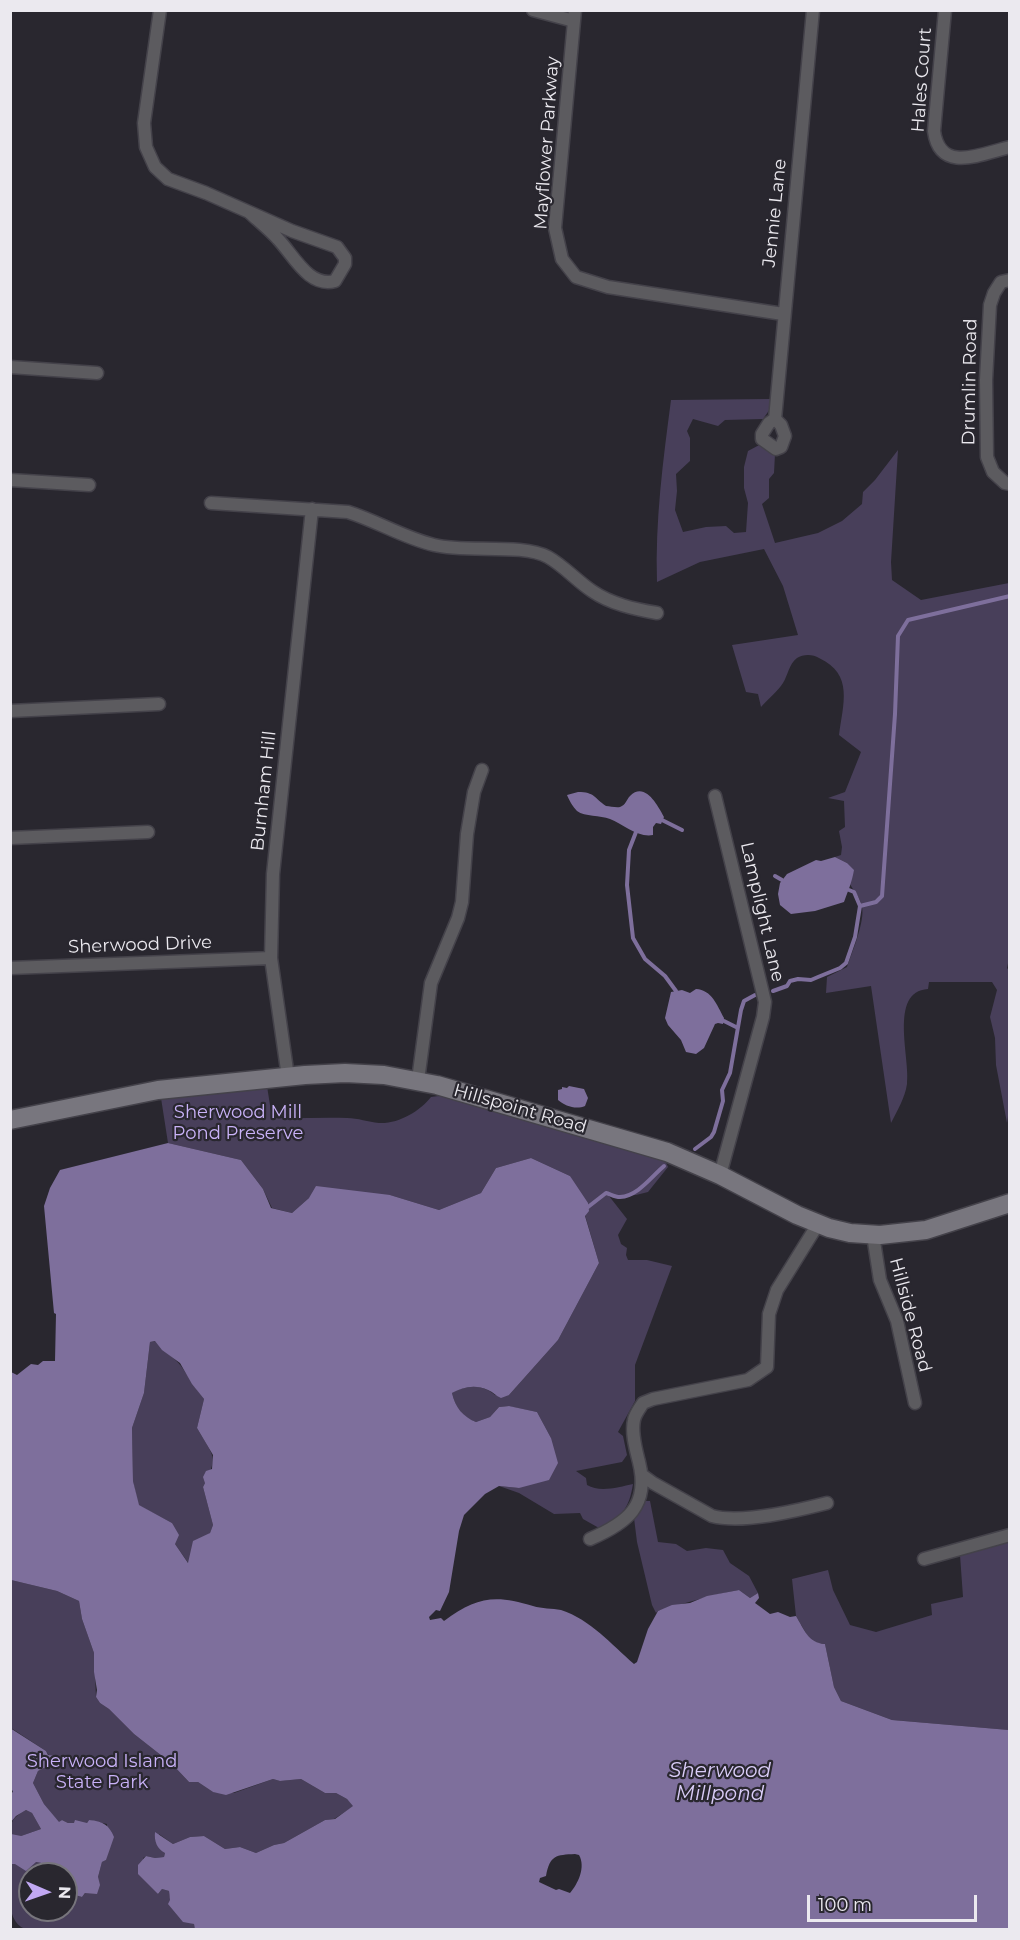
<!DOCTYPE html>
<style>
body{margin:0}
#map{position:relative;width:1020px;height:1940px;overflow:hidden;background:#29272f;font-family:Montserrat,sans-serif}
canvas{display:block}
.frame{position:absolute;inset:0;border:12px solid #ebe9ef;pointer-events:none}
.north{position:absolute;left:18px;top:1862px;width:60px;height:60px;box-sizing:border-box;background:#29272f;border:2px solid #77757c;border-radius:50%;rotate:92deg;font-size:16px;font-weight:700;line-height:24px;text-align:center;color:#ebe9ef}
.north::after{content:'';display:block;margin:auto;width:21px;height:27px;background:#c1a8f3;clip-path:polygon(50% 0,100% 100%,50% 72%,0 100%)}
.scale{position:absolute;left:807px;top:1895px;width:170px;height:27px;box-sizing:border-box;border:3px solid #ebe9ef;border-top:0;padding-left:8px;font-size:18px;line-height:21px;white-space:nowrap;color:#ebe9ef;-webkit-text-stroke:4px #29272f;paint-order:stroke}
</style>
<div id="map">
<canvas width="1020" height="1940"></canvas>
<div class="frame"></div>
<div class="north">N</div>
<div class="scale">100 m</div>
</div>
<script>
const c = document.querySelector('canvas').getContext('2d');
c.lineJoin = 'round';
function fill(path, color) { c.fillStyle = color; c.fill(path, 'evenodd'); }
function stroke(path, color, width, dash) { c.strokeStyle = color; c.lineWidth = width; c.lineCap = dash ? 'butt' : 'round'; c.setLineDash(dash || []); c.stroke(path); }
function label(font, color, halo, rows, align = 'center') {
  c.font = font + ' Montserrat,sans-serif'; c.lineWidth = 4.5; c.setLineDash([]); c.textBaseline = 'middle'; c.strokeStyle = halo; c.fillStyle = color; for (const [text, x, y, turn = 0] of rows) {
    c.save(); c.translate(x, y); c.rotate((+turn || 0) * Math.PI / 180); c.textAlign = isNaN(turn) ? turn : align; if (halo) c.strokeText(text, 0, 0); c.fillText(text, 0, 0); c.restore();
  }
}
fill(new Path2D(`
 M771,399l-1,10 -7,10 -38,1 -7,6 -25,-7 -6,12 3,7v23l-14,13 1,17 -2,19 8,22 23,-5 20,-1 8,7 12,-1 2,-29 -4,-15v-21l4,-16 15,-8 12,11 -1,19 -5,6v19l-7,6 13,39 43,-10 24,-12 20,-17 1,-12 12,-12 23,-30 -7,112 1,18 29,20 88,-17 1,371 -3,14 3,4v130l-3,21 -11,-58 -1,-27 -5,-21 7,-27 -5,-8h-63l-1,7c-40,2 -17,71 -21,95 -2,14 -10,27 -16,39l-20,-137 -45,7 1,-16 20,-10c5,-15 18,-45 15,-60 -2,-11 -9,-16 -13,-25l3,-5 -5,-14 -12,-6 6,-2 1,-8 -3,-16 6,-4 -1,-26 -16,-3 17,-6 16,-40 -22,-17c4,-31 15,-61 -20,-77 -6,-4 -16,-4 -22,0 -8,6 -9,17 -14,25 -5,8 -15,16 -22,24l-3,-13 -12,-2 -14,-47 66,-10 -15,-49 -19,-37 -64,13 -43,20c-2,-61 6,-121 14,-182z
 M267,1086l5,32c25,1 50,-1 75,0 11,0 21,4 32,5 20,1 41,-12 52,-26l15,-2 219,65 3,7 -20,25 -12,3 -27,1 18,23 -9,16 3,9 6,4 -1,7 2,5h19l25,6 -37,99v36l-17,31 5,4 4,19 -5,7 -46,9 10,7 1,7c13,8 32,2 46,-1 -4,25 -11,33 -34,44l-16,-9 -3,-6 -26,1 -35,-21 -20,-7 20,2 32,-50 -14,-26 -29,-6 -9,1 -9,10 -14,5c-13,-4 -21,-15 -24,-29 14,-8 30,-9 43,2h14l49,-55 41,-77 -14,-48 -15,-39 -39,-18 -35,10 -15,25 -42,17 -49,-15 -81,3 -17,15 -20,-5 -9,-19 -22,-29 -73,-17 -7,-45z
 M156,1341c7,10 18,16 25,25 8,11 14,22 23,33l-7,29c17,30 22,27 6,59l10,38 -3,8 -21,31 -14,-20 -3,-21 -34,-18 -5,-24 -1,-53 12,-35 6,-51z
 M642,1501h8l8,41 18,2 11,7 19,-3 17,2 7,13 19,13 9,17 -8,5 -11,-8c-28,5 -54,13 -81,21l-2,2 -4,-8 -15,-63 -3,-24z
 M1009,1539v191l-117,-10 -51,-19 -7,-14 -9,-43 -9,-1 -6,-3 -14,-24 -4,-37 36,-9 5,20 17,35 26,7 56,-17 -1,-11 32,-7 -3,-42z
 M11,1580l46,11 22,10 3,18 12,34 2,44 4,6 9,6 25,25 28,22 3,6 7,2 17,18h9l15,10 21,1 39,-14 7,2 21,-2 24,14h11l11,6 7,7 -20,13 -9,1 -41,23 -10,2 -18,8 -16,-6 -15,2 -21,-13 -14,1 -17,7 -14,-10 6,19 -1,4 -9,1 -9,-2 -3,2 15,36 4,-5 7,2c2,18 10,25 25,33l1,5h-170c-22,-9 -14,-46 -14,-65l25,-2 11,2 4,10h-21v36h36v-16l2,-1 14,4 16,-20 4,-15 4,-2 1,-36 -18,-4 -2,3h-19l-6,-3 -3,3 -15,-19 -11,-21 5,-12 16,-8 -8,-12 -35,-23z
 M26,1810l6,3 9,16 -20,7 -10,7c0,-19 -3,-23 15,-33z`), '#483f5a');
fill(new Path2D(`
 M578,792c17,0 16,6 28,14 4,0 10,2 14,1 6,-2 6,-7 10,-11 15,-15 28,10 34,21l-3,7 -5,-1 -3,4v8c-15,3 -30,-11 -43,-16 -10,-4 -25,-2 -33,-8 -4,-4 -8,-11 -10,-16z
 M835,857l12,6 7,7c-2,12 -6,21 -10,32l-29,9 -24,3 -11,-9 -2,-11 2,-11 7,-9 29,-14 5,1z
 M696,989c16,1 21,16 28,29l-1,6 -5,-1 -3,1 -11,24 -8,6 -10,-2 -5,-12 -13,-15 -3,-7 6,-26 11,-2 8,3z
 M569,1086l15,3 4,9 -3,8c-9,4 -20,0 -27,-6v-10l4,-1v-2l5,1z
 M168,1143l73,17 22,29 8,19 21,5 17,-15 7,-12 74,9 49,15 42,-17 15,-25 35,-10 39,18 18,27 1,8 -4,5 14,47 -41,77 -49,55 -8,3c-5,-2 -8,-6 -13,-8 -13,-6 -25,-3 -36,3 3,14 11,24 24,29l14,-5 9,-10 10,-1 28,6 14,26 7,25 -9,17 -30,8 -20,-2 -14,8 -21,21 -5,16 -10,61 -9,19 -4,-1 -7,7 1,3 11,-2 3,3c32,-24 51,-27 89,-15 9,3 19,2 28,4 30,10 50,34 73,54l3,-2 11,-33 10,-18 14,-6 18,-2 17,-7 32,-6 11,8 8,-5 1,5 -4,5 15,11 8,-2 12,5 6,-1c8,13 12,27 29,28l9,43 7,14 51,19 117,10v199l-814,1 -1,-6 -11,-2 -15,-18 2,-4 -1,-9 -7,-2 -4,5 -20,-20v-9l8,-9 9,2 9,-1 1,-4c-8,-4 -11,-12 -10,-21l18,12 17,-7 14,-1 21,13 15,-2 16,6 18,-8 10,-2 41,-23 10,-1 18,-13 -6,-7 -11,-6h-11l-24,-14 -21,2 -7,-2 -47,16 -13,-3 -15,-10h-9l-17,-18 -7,-2 -3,-6 -28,-22 -25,-25 -9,-6 -4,-6 1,-7 -3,-18v-19l-12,-34 -3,-18 -22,-10 -46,-11v-208l6,3 14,-11 7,1 5,-4h12l1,-47 -2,-1 -10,-107 6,-18 10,-18zM155,1341l7,9 18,13 12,21 12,15 -7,29 16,27 -1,14 -6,2 -3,6 2,6 -2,4 10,38 -3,8 -17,8 -5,22 -13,-19 4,-9 -7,-12 -33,-18 -6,-24 -1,-53 12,-35 6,-51zM575,1854l4,1c7,12 -1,29 -9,38l-11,-4 -3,1 -17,-8 1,-4 6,-2c4,-21 10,-21 29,-22z
 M10,1728l36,23 2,4 8,1 -2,7 -16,8 -5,12 11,21 15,18 3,-2 6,3h6l1,-3 12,3 2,-3c14,1 20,5 25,17l-8,23 -4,2 -4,15 2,8 -3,9 -12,-1 -3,4 -14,-4 -2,1v-20h-15l-4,-10 -11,-2 -10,9 -11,-7h-4v-30l10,2 20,-7 -9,-16 -6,-3 -10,6 -5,6v-27l2,-4 -3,-2z`), '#7e6f9c');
stroke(new Path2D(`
 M662,820l20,10
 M636,832l-7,18 -2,35 6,53 12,21 20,17 11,15
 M775,876l7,4
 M849,890l5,2 6,14
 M773,991l14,-5 3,-5 8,-2 13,1 7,-3 22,-9 6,-5 9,-26 5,-31 16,-4 6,-6 13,-182 3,-78 10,-16 102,-24
 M724,1021l12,6
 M695,1149l16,-12 3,-5 9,-31 -1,-11 8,-17 11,-63 3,-9 11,-6
 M588,1207l18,-14c4,1 9,4 14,4 18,-1 31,-20 44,-31`), '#7e6f9c', 4);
const street = new Path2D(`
 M160,10l-16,113 2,24 9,20 13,12 38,14 86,38 45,16 8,11v6l-10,17c-26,7 -41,-25 -57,-42 -8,-9 -18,-17 -28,-26
 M533,10l41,11
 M575,10l-20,218 7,31 14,18 32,10 175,27
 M945,10l-11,121c6,43 47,23 76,16
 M1010,280l-9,2 -7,11 -4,12 -4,75 1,77 6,15 12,11 5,1
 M10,367l87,6
 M775,419l6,6 4,11 -4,11 -5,2 -14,-10v-5l7,-11 6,-4 38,-409
 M10,480l79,5
 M211,503l137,9c29,9 56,26 86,33 32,8 88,-2 114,12 16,9 29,24 44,34 19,13 42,18 65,22
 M10,711l149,-7
 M715,796l50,206 -2,15 -43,158
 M10,838l138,-6
 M10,968l261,-10
 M288,1077l-17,-119 2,-84 39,-365
 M418,1080l13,-97 27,-65 4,-16 5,-68 7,-42 8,-22
 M873,1235l7,45 17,41 18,82
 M642,1475l11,8 59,33c30,8 84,-5 115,-13
 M590,1539c37,-16 60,-33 49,-77 -3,-12 -8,-29 -5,-42 1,-6 6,-12 9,-17l10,-4 95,-19 19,-13 2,-53 8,-24 41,-66
 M924,1559l86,-24`);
const secondary = new Path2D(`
 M10,1120l148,-30 147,-15 40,-2 39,2 53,10 230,67 53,23 77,40 32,13 21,5 30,2 46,-5 84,-27`);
stroke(street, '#44424a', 15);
stroke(secondary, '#44424a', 21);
stroke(street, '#5c5b5f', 12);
stroke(secondary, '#78767e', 18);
label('18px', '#ebe9ef', '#29272f', [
 ["Hales Court",922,80,-86],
 ["Mayflower Parkway",547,143,-86],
 ["Jennie Lane",775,213,-84],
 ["Drumlin Road",970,382,-89],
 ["Burnham Hill",264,791,-84],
 ["Lamplight Lane",762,912,77],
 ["Sherwood Drive",140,945,-2],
 ["Hillspoint Road",520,1109,16],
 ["Hillside Road",910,1315,75]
]);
label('18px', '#c9b2f8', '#29272f', [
 ["Sherwood Mill",238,1113],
 ["Pond Preserve",238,1134],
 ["Sherwood Island",102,1762],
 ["State Park",102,1783]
]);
label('italic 20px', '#dacdf8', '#29272f', [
 ["Sherwood",720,1771],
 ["Millpond",720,1794]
]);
</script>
